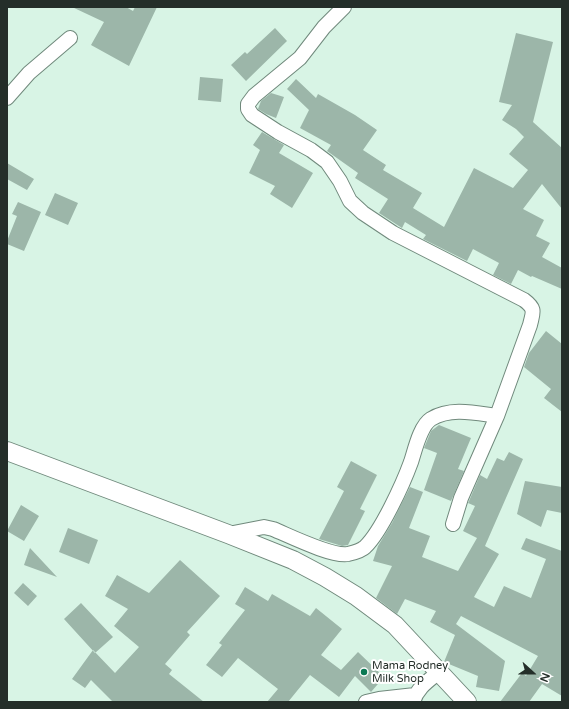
<!DOCTYPE html>
<style>
body{margin:0}
#map{position:relative;width:569px;height:709px;overflow:hidden;background:#d8f4e5;font-family:"Varela Round",sans-serif}
canvas{display:block}
.frame{position:absolute;inset:0;border:8px solid #242e29;pointer-events:none}
.north{position:absolute;left:513px;top:653px;width:40px;height:40px;-webkit-text-stroke:3px #fff;paint-order:stroke;rotate:111deg;font-size:11px;font-weight:700;line-height:16px;text-align:center;color:#242e29}
.north::after{content:'';display:block;margin:auto;width:14px;height:18px;background:#242e29;clip-path:polygon(50% 0,100% 100%,50% 72%,0 100%)}
</style>
<div id="map">
<canvas width="569" height="709"></canvas>
<div class="frame"></div>
<div class="north">N</div>
</div>
<script>
const c = document.querySelector('canvas').getContext('2d');
c.lineJoin = 'round';
function fill(path, color) { c.fillStyle = color; c.fill(path, 'evenodd'); }
function stroke(path, color, width, dash) { c.strokeStyle = color; c.lineWidth = width; c.lineCap = dash ? 'butt' : 'round'; c.setLineDash(dash || []); c.stroke(path); }
function label(font, color, halo, rows, align = 'center') {
  c.font = font + ' "Varela Round",sans-serif'; c.lineWidth = 4; c.setLineDash([]); c.textBaseline = 'middle'; c.strokeStyle = halo; c.fillStyle = color; for (const [text, x, y, turn = 0] of rows) {
    c.save(); c.translate(x, y); c.rotate((+turn || 0) * Math.PI / 180); c.textAlign = isNaN(turn) ? turn : align; if (halo) c.strokeText(text, 0, 0); c.fillText(text, 0, 0); c.restore();
  }
}
fill(new Path2D(`
 M72,7h54l7,4 2,-4h22l-28,59 -38,-21 13,-23z
 M275,28l12,13 -41,40 -15,-16 14,-13 2,2z
 M516,33l37,9 -20,80 29,26v61l-20,-25 -19,25 21,11 -8,16 14,7 -8,14 20,11v21l-30,-13 -1,1 -13,-7 -7,14 -18,-9 6,-12 -26,-14 -6,12 -44,-22 3,-4 -21,-13 -3,6 -23,-15 9,-14 -33,-21 3,-5 -31,-22 4,-6 -31,-17 9,-18 -22,-21 9,-10 20,19 2,-4 37,21 22,15 -14,20 23,15 -3,5 39,23 -9,15 31,19 30,-59 39,20 15,-18 -19,-16 15,-17 -8,-8 -14,-9 10,-15 -13,-3z
 M200,77l23,2 -2,23 -23,-2z
 M271,93l13,4 -8,21 -10,-4 -8,-5 3,-8z
 M262,132l22,13 -5,8 34,20 -21,35 -22,-14 5,-8 -26,-13 11,-23 -7,-5z
 M7,163l27,16 -7,11 -20,-11z
 M55,193l23,10 -10,22 -23,-10z
 M18,202l23,10 -17,39 -17,-7v-3l10,-25 -5,-2z
 M546,331l16,13v68l-18,-14 7,-9 -27,-22 5,-14z
 M439,425l32,13 -13,31 6,2 -13,30 -27,-11 13,-37 -13,-5 7,-17z
 M509,452l14,7 -38,87 14,8 -25,43 20,10 10,-21 27,12 15,-39 -25,-10 5,-11 36,13v145l-20,-12 -13,18h-29l22,-29 4,3 12,-20 -77,-40 -5,8 49,37 -6,30 -23,-4 2,-11 -34,-14 11,-27 -25,-13 6,-11 -31,-12 -8,15 -21,-16 16,-32 -19,-5 5,-15 14,-23 18,-36 13,5 -14,36 21,8 -8,21 36,14 19,-33 -14,-7 12,-25 -7,-3 1,-2 11,-26 7,4 10,-21 7,3z
 M351,461l26,14 -17,34 5,2 -17,34 -6,1 -23,-7 25,-48 -7,-4z
 M525,481l37,6v26l-15,-3 -6,17 -24,-13z
 M21,505l18,11 -15,25 -17,-10z
 M68,528l30,12 -9,24 -30,-12z
 M30,548l27,29 -33,-12z
 M180,560l40,36 -33,36 3,3 -25,29 7,6 -3,4 35,28h-91l-22,-22 -6,8 -13,-9 21,-29 22,23 24,-26 -25,-21 14,-17 -23,-13 12,-21 32,18z
 M23,583l14,13 -9,10 -14,-13z
 M245,587l23,14 4,-7 38,22 6,-8 26,21 -21,26 20,15 17,-18 26,25 -13,15 -16,-16 -16,21 -29,-22 -22,27h-21l11,-13 -40,-31 -16,19 -16,-12 16,-20 -3,-2 26,-33 -10,-6z
 M81,603l32,34 -18,16 -31,-34z`), '#9cb6a9');
const minor = new Path2D(`
 M344,7l-20,20 -24,31 -46,38 -6,8v5l4,6 26,17 33,18 16,12 13,19 10,20 13,12 30,20 131,67c12,9 9,12 6,25l-33,91 -36,82 -8,26
 M7,98l22,-25 41,-35
 M228,534l36,-7 9,2c17,7 59,28 75,25 4,-1 13,-3 17,-7 16,-15 38,-63 46,-85 4,-12 9,-36 20,-43 20,-12 44,-6 66,-3
 M366,702l13,-3 36,-4
 M413,702c4,-14 15,-21 26,-30`);
const tertiary = new Path2D(`
 M7,451l221,83 65,26 32,17 31,19 39,29 72,77`);
stroke(minor, '#70897c', 16);
stroke(tertiary, '#70897c', 20);
stroke(minor, '#fff', 14);
stroke(tertiary, '#fff', 18);
for (const [x, y, r, color] of [
 [364,672,4,"#0b7954"]
]) { const dot = new Path2D(); dot.arc(x, y, r, 0, 2 * Math.PI); c.fillStyle = color; c.fill(dot); stroke(dot, '#fff', 1.5); }
label('11px', '#242e29', '#fff', [
 ["Mama Rodney",372,666],
 ["Milk Shop",372,679]
], 'left');
</script>
